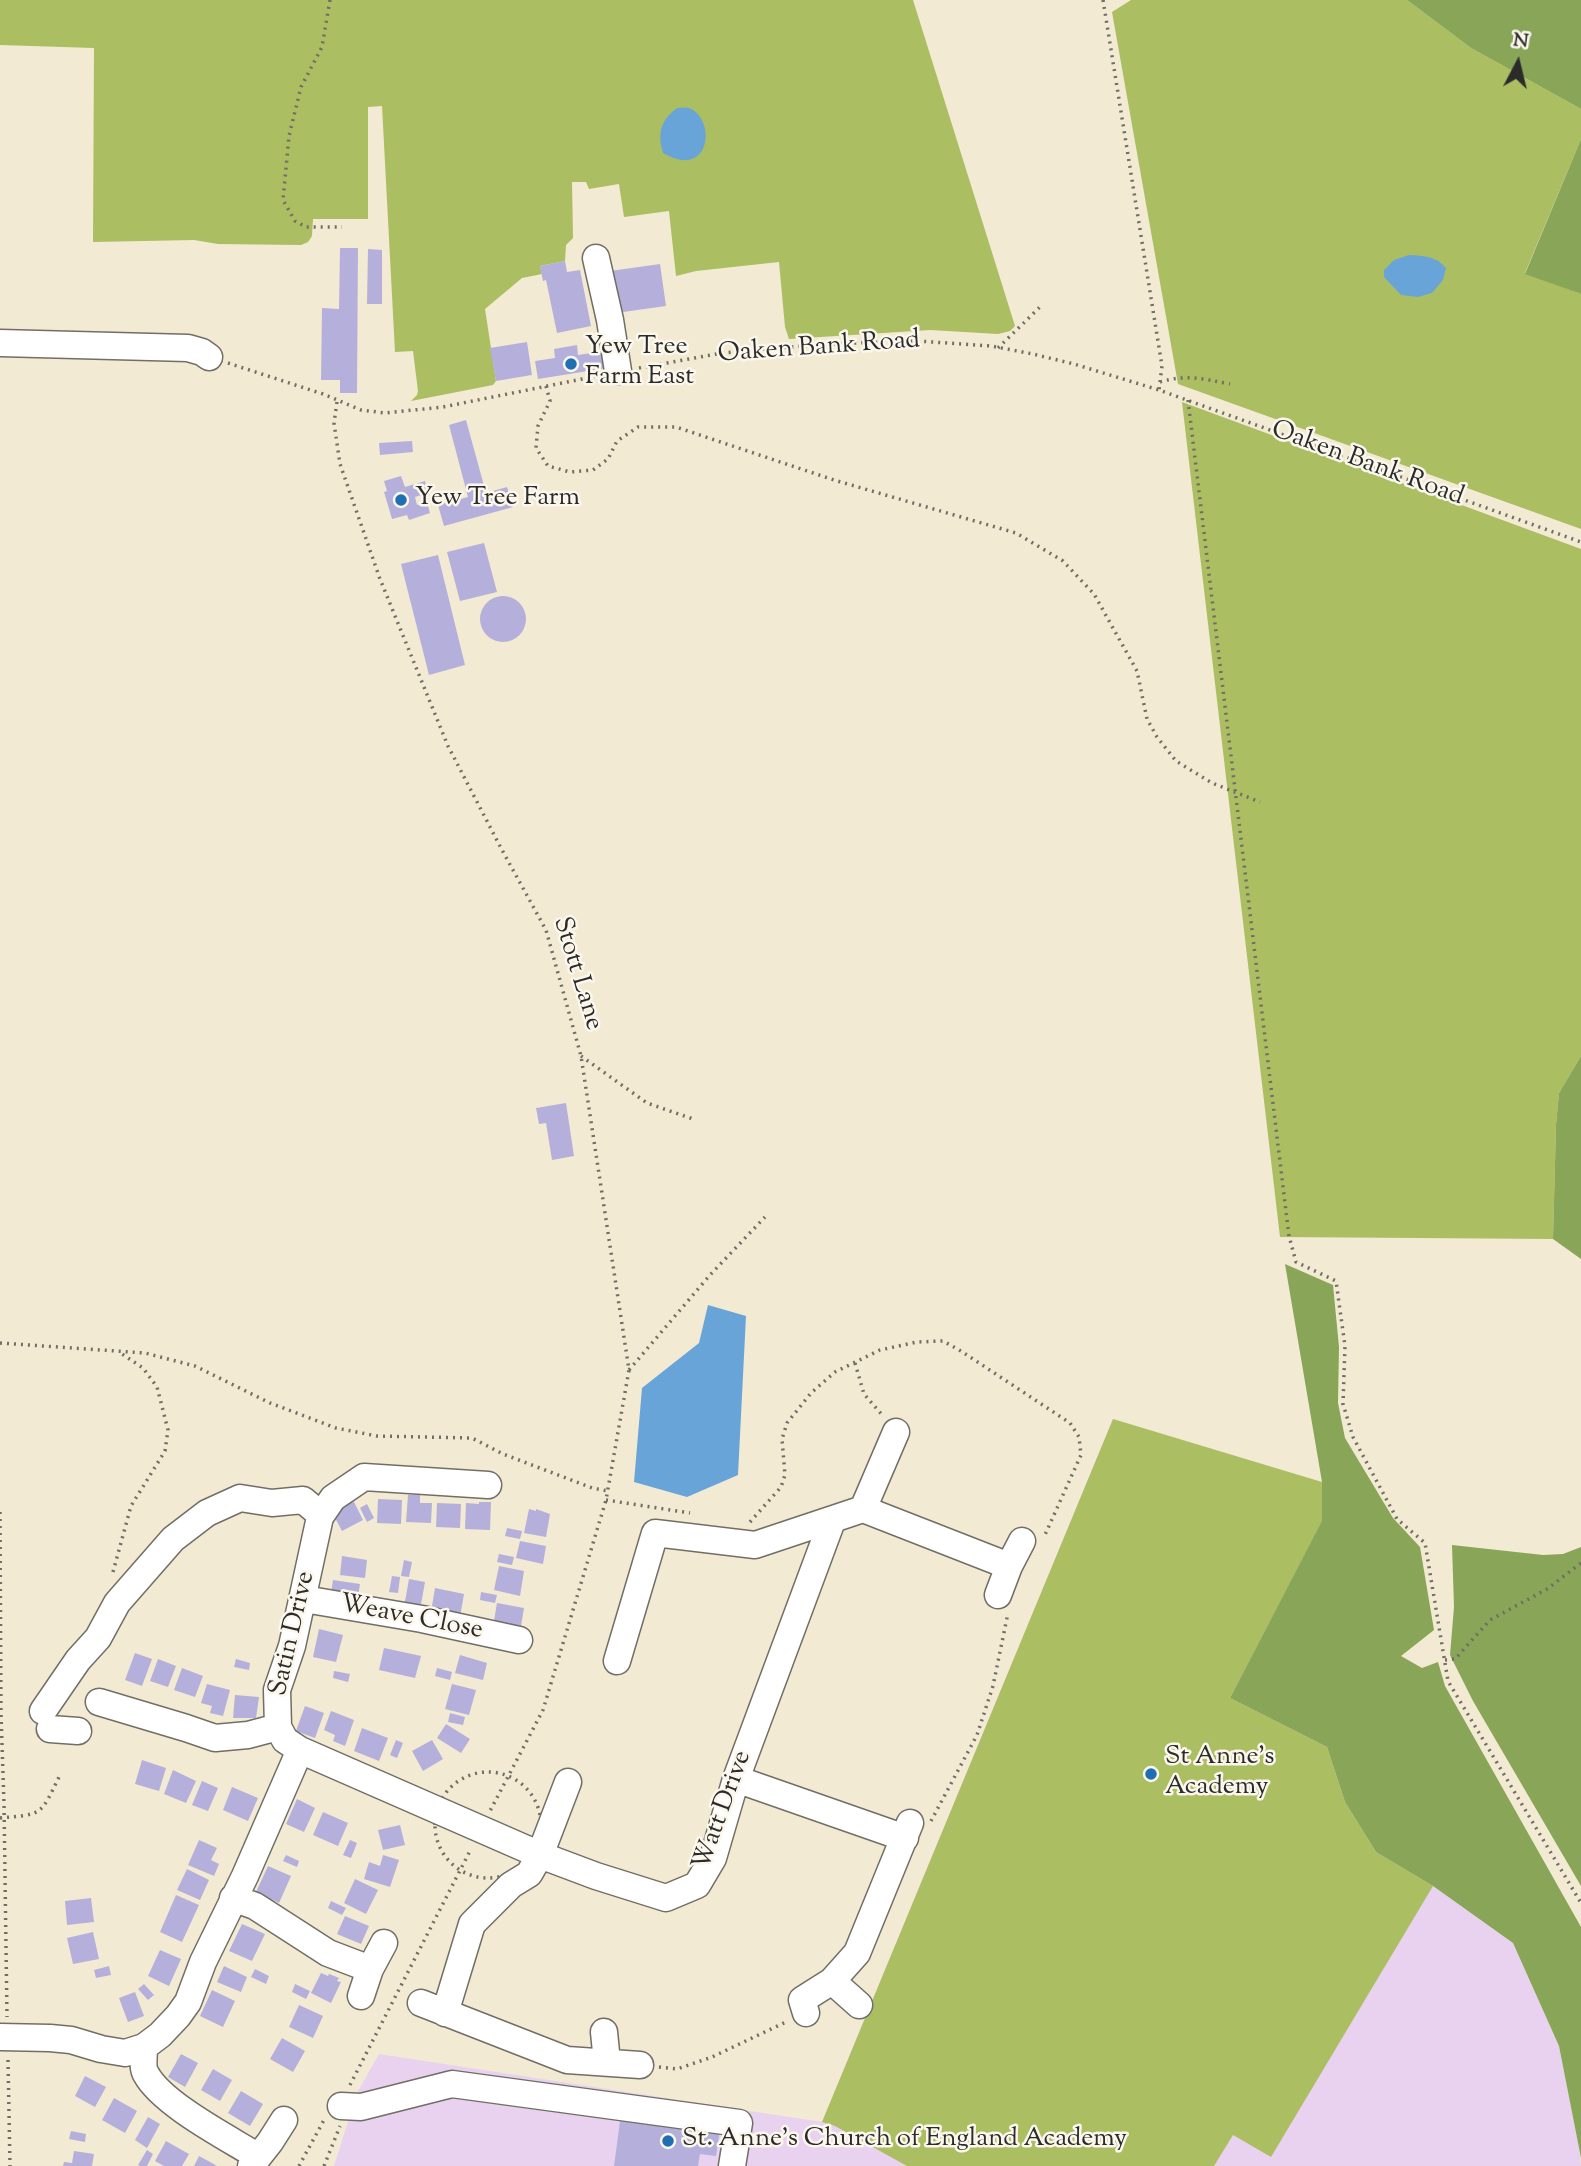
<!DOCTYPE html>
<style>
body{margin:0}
#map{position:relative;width:1581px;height:2166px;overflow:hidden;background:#f2ead2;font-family:"Sorts Mill Goudy",serif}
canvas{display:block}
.north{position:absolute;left:1483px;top:28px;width:70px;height:70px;-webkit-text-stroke:5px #fbf7ec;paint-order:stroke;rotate:7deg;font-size:19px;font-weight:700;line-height:28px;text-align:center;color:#2b2b2b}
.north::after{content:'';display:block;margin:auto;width:24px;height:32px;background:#2b2b2b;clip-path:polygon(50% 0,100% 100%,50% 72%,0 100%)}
</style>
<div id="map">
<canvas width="1581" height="2166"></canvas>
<div class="north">N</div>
</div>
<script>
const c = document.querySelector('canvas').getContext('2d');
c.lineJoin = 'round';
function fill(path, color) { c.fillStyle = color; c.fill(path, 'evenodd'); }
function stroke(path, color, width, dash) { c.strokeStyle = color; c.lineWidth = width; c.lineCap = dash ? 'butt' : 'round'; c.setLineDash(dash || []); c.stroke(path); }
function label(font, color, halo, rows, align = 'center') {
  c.font = font + ' "Sorts Mill Goudy",serif'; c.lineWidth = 5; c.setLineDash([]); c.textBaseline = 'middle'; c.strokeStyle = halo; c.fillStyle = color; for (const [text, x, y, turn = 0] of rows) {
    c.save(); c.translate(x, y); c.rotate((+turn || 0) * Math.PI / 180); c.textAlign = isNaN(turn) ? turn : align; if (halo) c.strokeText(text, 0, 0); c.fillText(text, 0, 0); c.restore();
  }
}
fill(new Path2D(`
 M1113,1419l209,103 -92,176 146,154 57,34 80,57 46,103 20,101 2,19h-1247l23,-73 22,-39 443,68z`), '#e8d2ef');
fill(new Path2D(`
 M0,0h913l102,326 -5,5 -12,3 -68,-4 -141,9 -4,-12 -6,-65 -83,9 -20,5 -7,-65 -45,6 -5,-33 -30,5 -3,-7h-14l1,56 -7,7 -1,16 -25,5 2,8 -20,4 -37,31 11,72 -3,4 -82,16 6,-6 1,-4 -5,-40 -18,1 -13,-246 -14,1v112h-55l-1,17 -4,6 -7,3 -83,-1 -24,-4 -101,2 1,-194 -94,-3z
 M1131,0h276l64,48 110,61v30l-56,134 56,21v235l-403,-145 -66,-372z
 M1182,402l399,147v507l-22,37 -3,32 -3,114 -273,-2z
 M1113,1419l209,63v40l-92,176 97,49 18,55 31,50 57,34 -162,271 -38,-22 -19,31h-307l-72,-40 -13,-4z`), '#abbe62');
fill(new Path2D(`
 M1407,0h174v109l-110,-61z
 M1581,139v155l-56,-20z
 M1581,1056v203l-28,-20 3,-114 3,-32z
 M1285,1264l48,21 6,62 -1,56 7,35 48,80 27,29 14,83 -33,26 21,12 16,-6 7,24 136,241v231l-22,-112 -46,-103 -80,-57 -57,-34 -31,-50 -18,-55 -97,-49 92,-177v-39z
 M1452,1545l91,10 20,-1 18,-7v339l-108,-185 -23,-46 4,-48z`), '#88a558');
fill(new Path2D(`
 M677,108c4,0 8,-1 12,0 28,11 22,73 -26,45 -6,-20 -2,-33 14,-45z
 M1409,255c15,1 27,1 37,13l-3,12 -11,13 -14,4 -17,-2 -17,-18v-7l10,-10z
 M708,1305l38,11 -8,159 -51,22 -53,-15 8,-94 57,-45z`), '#69a4d9');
fill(new Path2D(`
 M340,248h18l-1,145h-17v-13h-19l1,-72 17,1z
 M368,249l14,1v54h-15z
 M565,261l2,11 13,-2 11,56 -34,7 -11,-53 -3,1 -3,-15z
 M660,264l6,42 -50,7 -6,-42z
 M527,342l5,33 -36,6 -6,-33z
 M577,345l1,10 26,-4 3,17 -69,11 -3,-18 20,-3 -1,-9z
 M466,420l20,73 21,-6 6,20 -69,19 -6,-21 30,-8 -19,-72z
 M412,441l1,11 -33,3 -1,-12z
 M401,476l4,11 20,-6 3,12 -13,4 2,8 10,-3 3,11 -21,7 -2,-5 -15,4 -8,-27 3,-1 -3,-10z
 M484,543l13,49 -37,9 -13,-49z
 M438,555l27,110 -36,10 -28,-111z
 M480 619a23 23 0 1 1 46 0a23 23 0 1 1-46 0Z
 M566,1103l8,53 -22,4 -6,-37 -7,1 -3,-16z
 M408,1495h12v8h12l-1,20 -25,-1z
 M378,1499l24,1 -1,24 -24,-1z
 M353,1500l10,20 -21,11 -10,-19z
 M479,1502h12l-1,28 -25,-1 1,-26 13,1z
 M437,1503l24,1 -1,24 -24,-1z
 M367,1504l7,14 -7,4 -7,-14z
 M529,1509l7,2v-2l14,5 -4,23 -22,-4z
 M507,1528l15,3 -2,8 -15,-3z
 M520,1541l26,5 -3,18 -27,-6z
 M499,1554l15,3 -2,8 -15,-3z
 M342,1556l25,4 -2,18 -25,-3z
 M404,1560l8,2 -3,15 -8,-1z
 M499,1566l25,5 -4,25 -26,-6z
 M392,1576l8,1 -2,16 -9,-1z
 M409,1579l16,3 -5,28 -16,-3z
 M333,1580l27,4 -3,19 -27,-4z
 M435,1588l29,6 -4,23 -29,-5z
 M481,1592l16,3 -2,8 -15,-3z
 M497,1603l27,5 -3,18 -27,-5z
 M319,1629l24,6 -7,27 -23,-5z
 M384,1648l37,8 -6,22 -36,-8z
 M135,1653l17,6 -10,27 -17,-6z
 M460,1655l27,8 -4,17 -28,-7z
 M158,1659l18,7 -8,21 -18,-6z
 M236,1659l14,4 -1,7 -15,-3z
 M182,1668l21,8 -8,21 -21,-7z
 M437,1668l15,4 -2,8 -15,-4z
 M334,1671l16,3 -2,8 -15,-4z
 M207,1684l23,6 -7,26 -13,-3 2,-7 -11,-3z
 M452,1684l24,6 -7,25 -24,-6z
 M235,1695l24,2 -3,21h-23z
 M305,1706l19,7 -9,25 -19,-7z
 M331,1711l23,9 -9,26 -12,-5 2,-6 -11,-5z
 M450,1713l15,4 -2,8 -15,-3z
 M446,1724l24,15 -9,14 -24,-15z
 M362,1728l26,10 -9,23 -25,-10z
 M396,1740l7,3 -6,15 -7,-3z
 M432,1740l11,19 -20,12 -11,-20z
 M142,1760l24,8 -7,23 -24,-7z
 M173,1770l23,11 -10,22 -22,-9z
 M202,1781l16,7 -10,23 -16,-6z
 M232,1787l26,11 -10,23 -25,-11z
 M297,1799l18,9 -11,24 -18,-8z
 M323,1812l25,11 -10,23 -25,-11z
 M400,1825l5,20 -22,5 -5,-20z
 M199,1840l18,8 -6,12 8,4 -5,12 -26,-11z
 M350,1840l7,3 -6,15 -8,-3z
 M286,1855l13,6 -2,6 -14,-6z
 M383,1855l16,5 -9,27 -26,-8 5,-17 11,4z
 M268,1866l23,10 -12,27 -23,-11z
 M187,1869l22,11 -9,20 -23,-10z
 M355,1879l23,11 -12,24 -22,-11z
 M176,1895l23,10 -17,37 -22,-10z
 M91,1898l3,24 -27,3 -2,-24z
 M331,1901l15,7 -4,7 -14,-7z
 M345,1916l24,10 -8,18 -24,-10z
 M242,1924l23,10 -13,27 -23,-10z
 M93,1932l6,27 -26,5 -6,-26z
 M160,1950l21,9 -12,27 -21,-10z
 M109,1966l2,9 -15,3 -2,-8z
 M224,1966l23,11 -6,15 -24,-10z
 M255,1969l14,7 -3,8 -15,-7z
 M321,1973l7,3 1,-2 10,4 -2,3 4,1 -10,21 -20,-10z
 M144,1984l10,11 -6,5 -10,-11z
 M295,1984l15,7 -4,8 -14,-7z
 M212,1990l23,11 -12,26 -23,-11z
 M135,1992l9,24 -16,6 -9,-24z
 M299,2005l24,11 -10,22 -24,-11z
 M282,2038l23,13 -12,21 -23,-13z
 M181,2054l17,9 -13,24 -17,-10z
 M213,2069l19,11 -12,21 -19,-11z
 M85,2076l21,11 -11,20 -20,-11z
 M241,2091l22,13 -13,22 -22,-13z
 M114,2098l23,13 -12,22 -23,-13z
 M621,2114l99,15 -4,27 -16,-2 -2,12h-84z
 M148,2117l12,7 -13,24 -12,-8z
 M71,2131l15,3 -1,8 -16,-3z
 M166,2141l23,13 -7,12h-18l-9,-5z
 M147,2150l6,4 -6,12h-7l-2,-1z
 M74,2151l20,3 -2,12h-29l1,-4 8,1z
 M199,2156l13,7 5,3h-23z`), '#b5b0db');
const minor = new Path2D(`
 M596,258l14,62 8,51
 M0,343l188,5 14,4 7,5
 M863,1509l33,-77
 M998,1595l11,-29 13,-25
 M304,1599l118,20 97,21
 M617,1661l38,-128 100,12 108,-36 146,57
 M99,1702l87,26 29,10 33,-3 30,-8
 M43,1711l35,-51 20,-22 19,-35 56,-64 34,-26 33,-15 32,5 31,-3 18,15
 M50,1729l28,2
 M300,1750l240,105 56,21 70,22 31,-13 16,-27 23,-79 96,-258
 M736,1779l169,59
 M233,1898l22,8 73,47 42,16
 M832,1981l27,24
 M361,1996l9,-27 14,-26
 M421,2003l146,57 73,5
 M445,2013l27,-89 39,-39 18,-11 11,-19 28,-73
 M806,2013l-4,-13 30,-19 25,-28 53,-130
 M604,2032l3,30
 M0,2037l50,1 21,2 30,9 24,4 19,-6 16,-12 18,-19 10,-14 15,-40 42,-86 55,-126 -15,-10 -7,-13 -1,-37 15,-44 28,-129 13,-19 31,-21 124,8
 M144,2047c0,8 -2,21 2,27 16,30 82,64 111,82
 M341,2106l20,1 91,-23 287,39 -7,43
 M251,2166l19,-24 14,-22`);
stroke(minor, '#716e65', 29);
stroke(new Path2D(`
 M330,0l-8,47 -21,40 -12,49 -6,64 12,21 11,6h36
 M1103,0l59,366 -3,24
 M998,348l44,-43
 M228,363l95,31 38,16 24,3 58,-6 154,-31
 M639,368l83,-15 103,-9 93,-3 73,5 42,8 41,10 85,26 422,152
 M1160,382c26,-8 44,-3 70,2
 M546,386l4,15 -12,25 -2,22 12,18 22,6 23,-2 15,-11 9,-18 21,-14h38l158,53 182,53 47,28 31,33 43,77 10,48 10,18 19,24 36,22 48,19
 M1188,400l101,836 7,26 40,19 9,65 -2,58 10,33 44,82 28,24 23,138 133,222
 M337,402l-3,21 6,41 40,115 68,167 54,104 44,80 35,126 48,314 -23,130 -63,210 -53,101
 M581,1056l66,47 46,16
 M0,1343l145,10 50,13 75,37 66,25 41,8 95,2 31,16 89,34 16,3
 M855,1363l9,31 19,22
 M629,1370l81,-95 55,-58
 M606,1500l84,13
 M0,1512l1,202 3,90 3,213
 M750,1522l31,-35 4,-12 -3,-36 5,-16 24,-30 24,-21 45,-22 37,-8 26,-1 18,10 109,72 9,14 2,18 -37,82
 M113,1572l18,-66 34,-55 3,-21 -11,-43 -14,-19 -24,-16
 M1445,1660l10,-1 35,-39 57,-31 34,-26
 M435 1825a53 53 0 1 1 106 0a53 53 0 1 1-106 0Z
 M0,1818c43,-4 40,-2 59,-41
 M931,1821l46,-86 16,-49 15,-73
 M8,2060l2,106
 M659,2067l18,2 35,-12 76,-36
 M350,2085l121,-236
 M299,2166l25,-46
 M324,2166l16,-40`), '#716e65', 3.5, [2, 5]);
stroke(minor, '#fff', 26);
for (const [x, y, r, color] of [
 [571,364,7,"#1f6fb2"],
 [401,500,7,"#1f6fb2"],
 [1151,1774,7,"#1f6fb2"],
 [668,2141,7,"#1f6fb2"]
]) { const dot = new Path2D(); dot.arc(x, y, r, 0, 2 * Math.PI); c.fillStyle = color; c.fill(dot); stroke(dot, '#fbf7ec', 2.5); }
label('26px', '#2b2b2b', '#fbf7ec', [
 ["Yew Tree",585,349],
 ["Farm East",585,379],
 ["Yew Tree Farm",415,500],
 ["St Anne's",1165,1759],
 ["Academy",1165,1789],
 ["St. Anne's Church of England Academy",682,2141]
], 'left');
label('26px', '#2b2b2b', '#fbf7ec', [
 ["Oaken Bank Road",819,349,-4],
 ["Oaken Bank Road",1367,465,20],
 ["Stott Lane",576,974,73],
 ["Weave Close",411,1619,11],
 ["Satin Drive",294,1634,-77],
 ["Watt Drive",724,1811,-70]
]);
</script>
